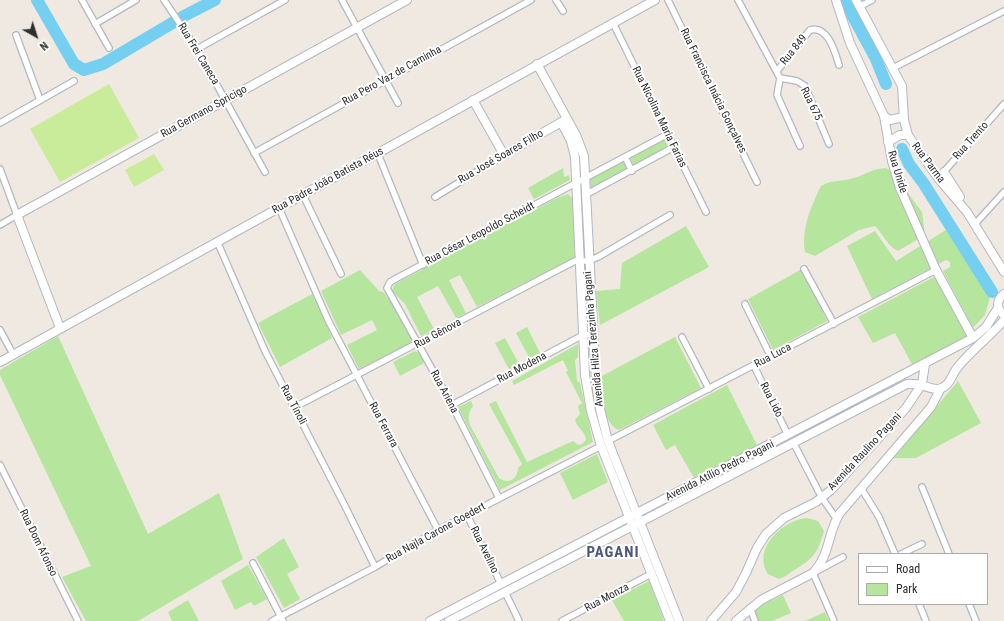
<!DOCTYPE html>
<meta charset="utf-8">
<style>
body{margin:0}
#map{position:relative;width:1004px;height:621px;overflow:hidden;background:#efe9e1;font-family:"Roboto Condensed",sans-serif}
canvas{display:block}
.legend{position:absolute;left:858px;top:553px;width:130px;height:52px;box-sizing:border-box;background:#fff;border:1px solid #ababab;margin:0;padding:5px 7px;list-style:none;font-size:12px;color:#2e2e2e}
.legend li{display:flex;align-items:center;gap:8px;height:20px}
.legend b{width:20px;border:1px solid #ababab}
.north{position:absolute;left:16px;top:16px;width:40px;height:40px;-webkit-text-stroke:3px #fff;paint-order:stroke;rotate:141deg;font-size:11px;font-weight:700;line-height:16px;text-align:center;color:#2e2e2e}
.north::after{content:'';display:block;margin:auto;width:14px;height:18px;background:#2e2e2e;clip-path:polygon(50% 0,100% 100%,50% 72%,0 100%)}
</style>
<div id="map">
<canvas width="1004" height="621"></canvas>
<ul class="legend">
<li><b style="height:5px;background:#fff"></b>Road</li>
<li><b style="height:11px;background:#b6e59e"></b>Park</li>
</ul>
<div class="north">N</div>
</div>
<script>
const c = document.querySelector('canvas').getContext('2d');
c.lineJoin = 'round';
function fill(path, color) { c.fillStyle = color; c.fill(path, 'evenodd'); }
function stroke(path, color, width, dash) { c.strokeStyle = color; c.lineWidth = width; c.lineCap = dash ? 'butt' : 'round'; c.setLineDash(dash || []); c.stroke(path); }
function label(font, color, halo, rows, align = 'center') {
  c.font = font + ' "Roboto Condensed",sans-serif'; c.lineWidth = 4; c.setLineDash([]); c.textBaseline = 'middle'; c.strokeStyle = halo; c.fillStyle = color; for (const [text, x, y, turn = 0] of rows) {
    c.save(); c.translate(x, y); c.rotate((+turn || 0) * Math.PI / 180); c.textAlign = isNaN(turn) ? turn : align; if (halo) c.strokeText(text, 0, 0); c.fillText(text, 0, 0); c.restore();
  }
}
fill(new Path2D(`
 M666,137l5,9 -37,20 -4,-9z
 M623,161l5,9 -37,20 -1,-11z
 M563,168l1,9 5,-2 1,5 -36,19 -6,-11z
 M886,168l10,6 5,10 21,28 3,23 -27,16c-11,-5 -14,-16 -23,-25l-16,4 -44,26 -10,-4c-4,-22 6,-46 16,-66 13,-7 20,-4 33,-8 14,-4 16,-9 32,-10z
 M568,194l5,5 2,58 -98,50 -17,-32 -11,5 17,33 -10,5 -18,-32 -21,11 17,32 -13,7 -16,-32 -13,-13 3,-7 162,-86z
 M686,226l23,41 -109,58 -4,-34 24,-2 2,-26z
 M946,230l44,67 -5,18 -12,13 -30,-57 7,-4v-5l-4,-2 -74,39 -25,-53 28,-15 21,30z
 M802,269l25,52 -54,29 -25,-51z
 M360,270l19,21 4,1 13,16 17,34 -54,27 -12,-24 30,-15 -5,-10 -31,15 -20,-44z
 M936,276l31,61 -54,29 -18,-33 -22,10 -15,-26z
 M314,293l18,45 -52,29 -22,-44z
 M527,327l13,26 -10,6 -14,-26z
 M58,336l90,198 71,-41 24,66 -105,62h-52l-24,-44 29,-11 -91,-191v-5z
 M675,337l26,51 -80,41 -3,1c-16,-9 -16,-36 -20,-52z
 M505,338l14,26 -10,5 -14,-26z
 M578,344v13l-3,3 2,21 3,2 13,59 -93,48 -42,-83 13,-6 2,5c-5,7 -5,11 -3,19l29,53c9,7 19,1 19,-10l4,-4 -33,-60 7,-3 31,61 46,-21 5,4 4,-1 4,-4c0,-8 -9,-12 -11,-20l5,-6 -2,-8 4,-3 -16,-31 2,-1 -5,-11 -49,25 -2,-4z
 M415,351l4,2 5,10 -24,13 -7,-14z
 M958,381l23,42 -65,35h-23z
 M727,385l30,60 -63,33 -19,-33 -9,5 -13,-25z
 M597,454l11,28 -35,18 -13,-27z
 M807,518l11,3 6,10c-6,21 -10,27 -28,38 -6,3 -10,8 -17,10l-11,-5c-16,-26 15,-54 39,-56z
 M284,538l15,29 -12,7 13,25 -16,9 -28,-51z
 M248,565l19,34 -13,7 -3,-4 -16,8 -14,-29z
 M649,581l15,40h-40l-12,-21z
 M783,595l8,18 -19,8h-13l-5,-12z
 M188,600l11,21h-27l-4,-9z
 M825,612l4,9h-24z`), '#b6e59e');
fill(new Path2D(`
 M109,84l30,54 -79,44 -30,-53z
 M154,154l10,16 -30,17 -9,-17z`), '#c9ec9a');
stroke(new Path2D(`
 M37,0l37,64 10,6 19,-6 71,-42
 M844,0l32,59 10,25
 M182,17l33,-17
 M902,149l7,15 15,20 68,108`), '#75cff0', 12);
const street = new Path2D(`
 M82,0l27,48
 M164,0l33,49 68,123
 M342,0l56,103
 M556,0l7,11
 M668,0l89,182
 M738,0l42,78 -3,17 23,51
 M859,7l13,-7
 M613,23l93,189
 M95,24l41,-24
 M16,35l24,65
 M197,49l88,-49
 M893,68l111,-57
 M777,71l33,-41c18,-5 25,22 29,35
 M780,78l17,3 8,5 24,58
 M0,123l74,-42
 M254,153l277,-153
 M378,154l45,111
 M625,157l7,14
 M0,169l17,46 -17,10
 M941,175l63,-71
 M303,195l38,79
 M585,195l89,-48
 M435,197l69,-42
 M279,208l49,112 110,210
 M975,224l29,-32
 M217,241l48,110 80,155 30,61
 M804,269l30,55
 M745,304l26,53
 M0,330l13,24
 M682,337l27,52
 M754,366l34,69
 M452,405l131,-70 10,-1
 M295,407l280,-146h13l10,-4 72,-42
 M608,441l328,-171
 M793,442l29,56 14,20
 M0,465l78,156
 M922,487l27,67
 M861,488l18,29 16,37
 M499,498l-47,-93 -65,-117 3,-6 7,-4 271,-144
 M467,515l34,69
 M901,554l21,-10
 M253,563l30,58
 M505,592l14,29
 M919,604l7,17
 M969,604l7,17
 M750,608l5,13
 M272,621l103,-54 63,-37 163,-84
 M562,621l89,-47
 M834,621l-21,-48 30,-16`);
const secondary = new Path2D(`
 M836,0l14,43 34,73 8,45 8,27 36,82 37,68
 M856,0l46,86 2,34 4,15 30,43 29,34 37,60
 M537,64l39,71 8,21 12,225 4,28 8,32 71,180
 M473,100l31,55 61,-35
 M884,116l6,4 9,-2 4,-2
 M561,122l10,19 4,16 10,218 6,36 10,35 69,175
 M888,142l12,-7h8
 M944,172l16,25
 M1004,294c-8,6 -8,15 0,21
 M60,328l-43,-113 390,-215
 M0,362l655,-362
 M430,621l543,-283 13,-11 12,-19
 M449,621l458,-237c13,-2 23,6 32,5 9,-2 12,-11 16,-18 13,-19 34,-33 49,-51
 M711,621l25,-29 10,-19 11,-25 9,-14 18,-16 32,-16 15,-12 75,-82 16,-24 3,-20
 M736,621l25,-21 52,-27c18,-19 14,-40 27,-60l91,-106 10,-19`);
stroke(street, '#b4b7c1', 8);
stroke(secondary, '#b4b7c1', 10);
stroke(street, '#fff', 5.5);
stroke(secondary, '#fff', 8);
label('11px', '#2e2e2e', '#fff', [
 ["Rua 849",794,50,-51],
 ["Rua Frei Caneca",198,54,59],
 ["Rua Pero Vaz de Caminha",392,76,-29],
 ["Rua Francisca Inácia Gonçalves",713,91,64],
 ["Rua 675",811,104,64],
 ["Rua Germano Spricigo",204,112,-29],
 ["Rua Nicolina Maria Farias",659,117,64],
 ["Rua Trento",971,141,-48],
 ["Rua José Soares Filho",501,157,-30],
 ["Rua Parma",928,163,53],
 ["Rua Unide",897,172,73],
 ["Rua Padre João Batista Réus",328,181,-29],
 ["Rua César Leopoldo Scheidt",480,234,-28],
 ["Rua Gênova",438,334,-28],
 ["Avenida Hilza Terezinha Pagani",594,339,-95],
 ["Rua Luca",773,356,-28],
 ["Rua Modena",522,368,-28],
 ["Rua Ariena",444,392,62],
 ["Rua Lido",771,400,63],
 ["Rua Tínoli",293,405,62],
 ["Rua Ferrara",383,425,62],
 ["Avenida Raulino Pagani",865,452,-47],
 ["Avenida Atílio Pedro Pagani",720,471,-27],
 ["Rua Najla Carone Goedert",436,533,-29],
 ["Rua Dom Afonso",38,543,64],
 ["Rua Avelino",484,550,64],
 ["Rua Monza",607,598,-28]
]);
c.letterSpacing = '1px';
label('bold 15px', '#4d5680', '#fff', [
 ["PAGANI",613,553]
]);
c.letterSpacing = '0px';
</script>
